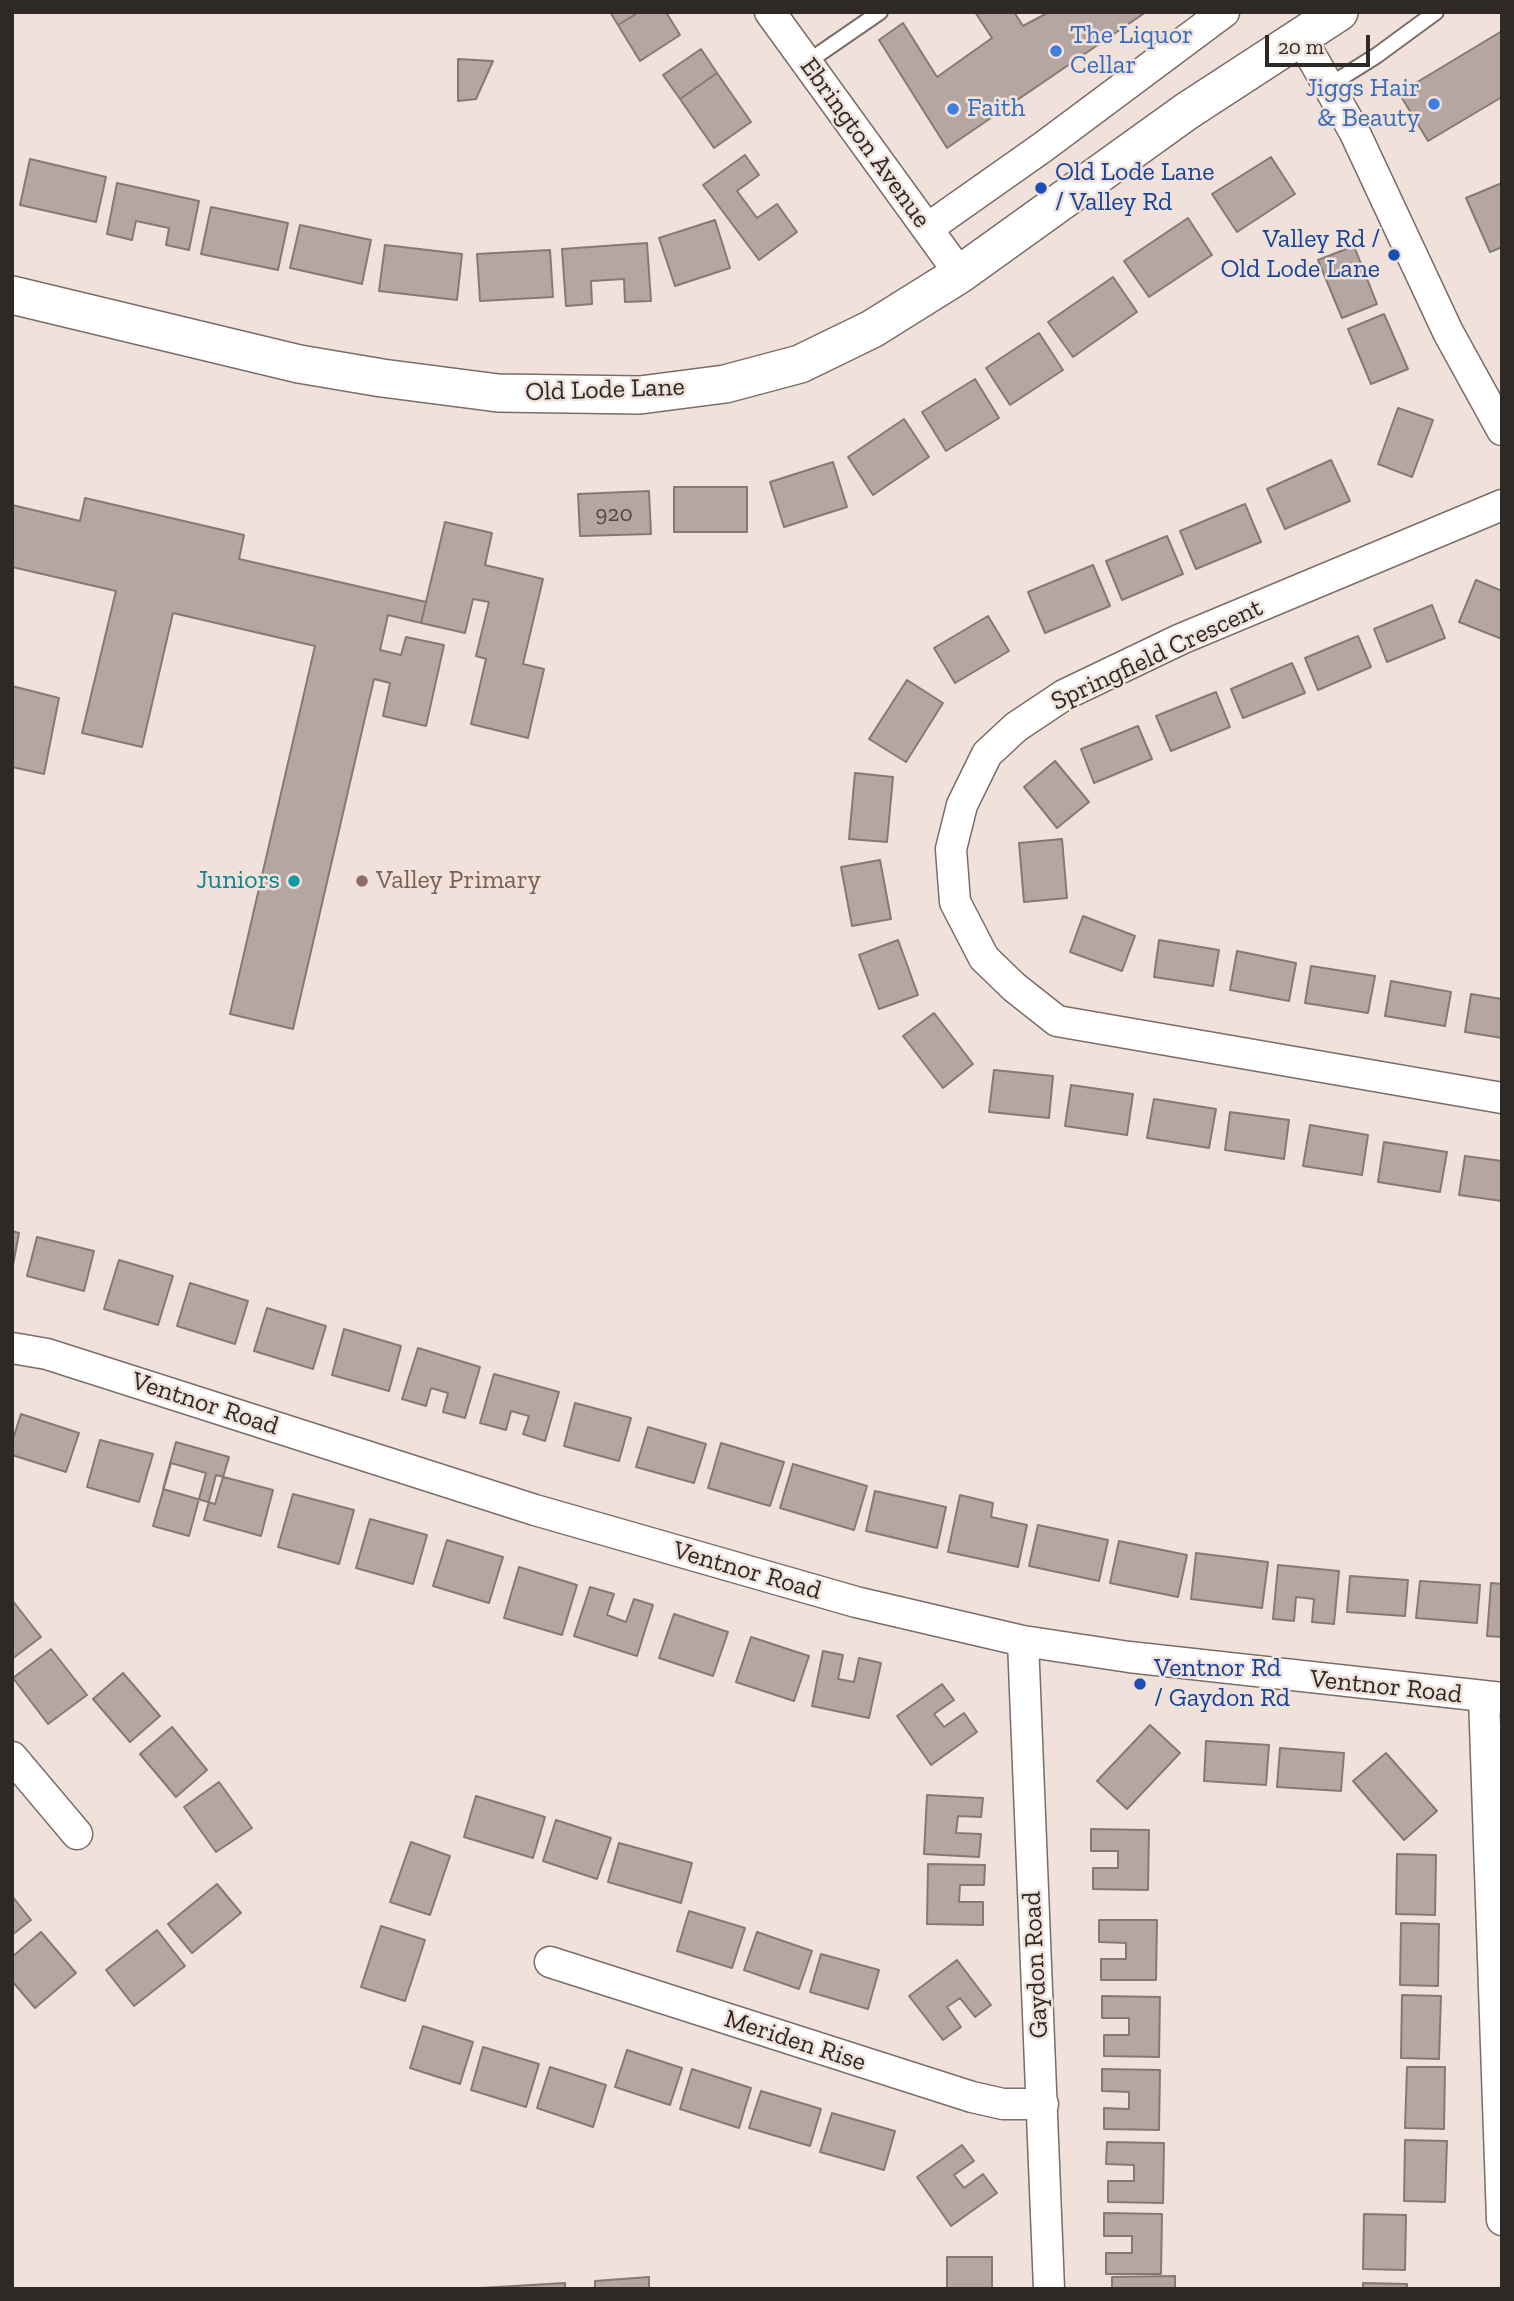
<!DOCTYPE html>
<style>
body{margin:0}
#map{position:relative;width:1514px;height:2301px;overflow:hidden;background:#f0e2db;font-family:"Zilla Slab",serif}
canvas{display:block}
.frame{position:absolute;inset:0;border:14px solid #2e2826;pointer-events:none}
.scale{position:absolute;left:1265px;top:35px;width:105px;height:32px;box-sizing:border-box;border:4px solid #2e2826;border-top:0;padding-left:9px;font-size:21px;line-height:24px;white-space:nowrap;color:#2e2826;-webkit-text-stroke:5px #f0e2db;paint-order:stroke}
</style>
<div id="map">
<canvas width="1514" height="2301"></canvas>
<div class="frame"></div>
<div class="scale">20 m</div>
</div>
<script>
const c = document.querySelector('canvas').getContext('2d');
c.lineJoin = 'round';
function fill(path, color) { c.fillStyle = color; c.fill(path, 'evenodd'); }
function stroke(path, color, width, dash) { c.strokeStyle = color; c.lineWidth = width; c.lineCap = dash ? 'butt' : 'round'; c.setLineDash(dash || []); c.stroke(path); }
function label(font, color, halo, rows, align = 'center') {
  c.font = font + ' "Zilla Slab",serif'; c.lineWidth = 5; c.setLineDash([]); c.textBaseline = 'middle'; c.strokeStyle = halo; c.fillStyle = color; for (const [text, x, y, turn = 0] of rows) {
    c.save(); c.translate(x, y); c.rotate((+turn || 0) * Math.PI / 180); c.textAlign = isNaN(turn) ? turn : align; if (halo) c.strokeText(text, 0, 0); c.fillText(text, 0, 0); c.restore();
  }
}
const building = new Path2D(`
 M610,12h29l-21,13z
 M639,12h27l14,23 -40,26 -22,-36z
 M975,12h39l9,14 26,-14h97l-199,136 -68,-108 24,-17 34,54 55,-39z
 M1502,31v66l-74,44 -29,-48z
 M701,49l16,24 -37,26 -17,-24z
 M458,59l35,2 -17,38 -18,2z
 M717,73l34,49 -37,26 -34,-49z
 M745,155l14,20 -22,16 20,27 20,-14 20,28 -38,28 -56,-75z
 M1271,157l24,37 -58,38 -25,-38z
 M30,159l76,18 -10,45 -76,-17z
 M117,183l82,18 -10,49 -23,-5 3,-17 -33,-7 -4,19 -25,-6z
 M1502,183v64l-12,5 -24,-54z
 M211,207l77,16 -10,47 -77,-16z
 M1188,218l24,37 -63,42 -25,-36z
 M715,220l15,48 -55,18 -16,-48z
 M300,225l71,15 -9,44 -72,-16z
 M647,243l4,58 -26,1 -1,-23 -33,2 1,23 -26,2 -4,-57z
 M385,245l77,9 -5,46 -78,-9z
 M1354,246l23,58 -35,14 -24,-58z
 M550,250l3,47 -73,4 -3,-47z
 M1113,277l24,35 -64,45 -25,-35z
 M1384,314l24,55 -37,15 -23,-55z
 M1039,333l24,37 -53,35 -24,-37z
 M975,379l24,39 -53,33 -24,-39z
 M1398,408l35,12 -21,57 -34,-13z
 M904,419l25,38 -56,38 -25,-38z
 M1331,460l19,41 -65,28 -18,-40z
 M833,462l14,45 -63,20 -14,-45z
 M674,487h73v45h-73z
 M649,491l2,43 -71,2 -2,-42z
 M85,498l159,37 -5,24 187,43 -5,21 -33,-8 -8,35 21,5 5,-18 38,8 -18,81 -43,-10 7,-33 -16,-4 -81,350 -63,-15 85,-368 -142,-33 -31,134 -60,-14 34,-142 -104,-24v-62l68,16z
 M1245,504l16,38 -65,27 -16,-38z
 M445,522l47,11 -7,32 58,14 -20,85 21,5 -16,69 -57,-14 15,-65 -10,-3 13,-54 -16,-3 -8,34 -44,-10z
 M1167,536l16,38 -61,26 -16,-39z
 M1093,565l17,41 -65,27 -17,-41z
 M1476,580l26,11v48l-43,-17z
 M1432,605l13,33 -58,24 -13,-33z
 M988,616l21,35 -54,32 -21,-35z
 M1358,636l13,31 -53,23 -13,-32z
 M1292,663l13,30 -62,25 -12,-29z
 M907,680l36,23 -37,59 -37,-23z
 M12,686l47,12 -15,76 -32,-7z
 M1216,692l14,35 -59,24 -15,-35z
 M1138,726l14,33 -58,24 -13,-34z
 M1055,761l34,41 -32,26 -33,-41z
 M855,773l38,4 -6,65 -38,-3z
 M1062,839l5,59 -43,4 -5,-59z
 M880,860l11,59 -39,7 -11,-59z
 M1083,916l52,20 -13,35 -52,-19z
 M898,940l20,55 -39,14 -20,-54z
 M1159,940l60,10 -6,36 -59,-9z
 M1237,951l59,12 -7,38 -59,-11z
 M1311,966l64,10 -7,37 -63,-10z
 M1391,981l60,11 -6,34 -60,-10z
 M1471,994l31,5v39l-37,-6z
 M934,1013l39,51 -30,24 -40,-52z
 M994,1070l59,6 -4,42 -60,-6z
 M1071,1085l62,9 -6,41 -62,-9z
 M1154,1099l62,10 -7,39 -62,-10z
 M1230,1112l59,8 -5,39 -59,-9z
 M1310,1125l58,10 -6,40 -59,-9z
 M1384,1142l63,10 -7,40 -62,-10z
 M1465,1156l37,5v40l-43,-6z
 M12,1231l7,2 -7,37z
 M37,1237l57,14 -10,40 -57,-15z
 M119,1260l54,16 -15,49 -54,-16z
 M190,1283l58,18 -13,43 -58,-18z
 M267,1308l59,18 -13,43 -59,-18z
 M344,1329l57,17 -12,45 -57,-16z
 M418,1348l62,19 -15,51 -22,-6 5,-19 -17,-5 -5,18 -24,-7z
 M494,1374l65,18 -14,49 -22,-7 6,-18 -18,-5 -5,19 -26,-7z
 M575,1403l56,15 -12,43 -55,-15z
 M21,1414l58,19 -13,39 -54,-17v-13z
 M648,1427l58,17 -12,39 -58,-16z
 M100,1440l53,14 -14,48 -52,-15z
 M176,1442l53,15 -14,47 -52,-15z
 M721,1443l63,19 -14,44 -62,-18z
 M171,1463l35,10 -17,63 -36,-10z
 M793,1464l74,22 -13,44 -74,-22z
 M216,1475l57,15 -12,46 -57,-16z
 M875,1491l71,16 -9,41 -71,-17z
 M293,1494l61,16 -15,54 -61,-17z
 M960,1495l33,8 -2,14 36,8 -9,42 -70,-15z
 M370,1519l57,16 -14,49 -57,-16z
 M1038,1525l70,15 -9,41 -70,-15z
 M447,1540l56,17 -14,46 -56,-17z
 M1119,1541l68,14 -9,42 -68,-14z
 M1196,1553l72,9 -6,46 -71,-9z
 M1278,1565l61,6 -5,53 -22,-2 2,-23 -18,-2 -2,24 -21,-2z
 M519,1567l58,18 -15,50 -58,-17z
 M1350,1576l58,4 -3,36 -58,-4z
 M1420,1581l60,4 -3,38 -61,-5z
 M1491,1583l11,1v53l-15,-1z
 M590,1587l24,7 -7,21 19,7 8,-23 19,6 -16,51 -63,-20z
 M12,1600l29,37 -29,22z
 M674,1614l54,18 -15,44 -54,-18z
 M751,1637l58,19 -15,45 -58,-19z
 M51,1649l36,46 -39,29 -35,-46z
 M823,1651l20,4 -5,24 16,3 5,-24 22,5 -12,55 -57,-12z
 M123,1673l37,43 -30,26 -37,-43z
 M942,1684l12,16 -20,14 10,13 20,-14 13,19 -46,33 -34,-49z
 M1150,1725l30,28 -53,56 -30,-28z
 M172,1727l35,43 -31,27 -36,-43z
 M1206,1741l63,4 -3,40 -62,-4z
 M1280,1748l64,5 -3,38 -64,-4z
 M1386,1753l51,58 -33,29 -51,-59z
 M219,1782l33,46 -36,24 -32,-45z
 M927,1795l56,3 -2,19 -23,-1 -2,17 25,1 -2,23 -55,-3z
 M476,1796l69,21 -12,41 -69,-21z
 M556,1820l55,18 -14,41 -54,-18z
 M1091,1829l58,1 -1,60 -55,-1v-21h25v-17h-27z
 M411,1842l39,14 -20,59 -40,-13z
 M619,1843l73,20 -11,40 -73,-21z
 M1397,1854l39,1 -1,60 -39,-1z
 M928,1864l57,1 -1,20h-24l-1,17h24v23l-56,-1z
 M217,1884l24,29 -49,40 -24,-29z
 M12,1896l19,24 -19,15z
 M689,1911l56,17 -13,40 -55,-17z
 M1099,1920h58l-1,60h-55v-21h25v-16l-27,-1z
 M1401,1923l38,1 -1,62 -38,-1z
 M381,1926l44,14 -20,61 -44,-14z
 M157,1930l28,36 -51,40 -28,-36z
 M41,1932l35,41 -41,35 -23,-27v-24z
 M757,1932l55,19 -13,38 -55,-19z
 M821,1954l58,16 -11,39 -58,-17z
 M957,1960l34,45 -16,12 -15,-19 -13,9 14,20 -18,13 -34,-44z
 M1402,1995l39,1 -2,63 -38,-1z
 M1102,1996l58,1 -1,60 -55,-1v-21h25v-17h-27z
 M423,2026l50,16 -13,42 -50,-16z
 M483,2047l56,17 -13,43 -55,-17z
 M627,2050l55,18 -12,37 -55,-18z
 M550,2067l56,18 -13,42 -56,-19z
 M1407,2067h38l-1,62 -39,-1z
 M692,2069l59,19 -12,40 -59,-19z
 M1102,2069l58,1 -1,60 -55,-1v-21l25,1v-17l-27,-1z
 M761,2091l60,18 -11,37 -61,-18z
 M832,2113l63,18 -11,39 -64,-18z
 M1405,2140l42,1 -2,61 -41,-1z
 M1107,2142l57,1 -1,60 -55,-1v-21h26v-16l-28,-1z
 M962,2145l12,16 -20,14 10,13 19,-14 14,19 -46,33 -34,-49z
 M1104,2213l58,1 -1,60h-55v-21h26v-17h-28z
 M1364,2214l42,1 -1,55 -42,-1z
 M947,2257h45v32h-45z
 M1175,2276v13h-63v-12z
 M649,2277v12h-54v-8z
 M565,2283v6h-101z
 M1363,2283l44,1v5h-44z`);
fill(building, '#b5a6a1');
stroke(building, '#867973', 2);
const service = new Path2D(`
 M806,63l74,-51
 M1328,86l48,-30 60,-44`);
const minor = new Path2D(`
 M770,12l190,262
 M1301,38l53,93 94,201 54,98
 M928,228l115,-81 181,-135
 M1502,505l-321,134 -117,56 -48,32 -29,27 -25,51 -11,44 4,53 29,56 30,29 43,34 445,77
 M12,1348l35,6 488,156 321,92 167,39 106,16 373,41
 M1023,1641l26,648
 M1484,1697l18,523
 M12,1757l65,77
 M550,1962l422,135 31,7h40`);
const tertiary = new Path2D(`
 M12,295l287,69 83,14 116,15 142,2 85,-11 75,-20 72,-35 88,-55 227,-163 152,-99`);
stroke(service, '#7a6d67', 18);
stroke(minor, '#7a6d67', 33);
stroke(tertiary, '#7a6d67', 40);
stroke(service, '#fff', 14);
stroke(minor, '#fff', 30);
stroke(tertiary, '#fff', 37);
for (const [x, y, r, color] of [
 [1056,51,7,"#3f7fe0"],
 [1434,104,7,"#3f7fe0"],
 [953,109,7,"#3f7fe0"],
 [1041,188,7,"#1a4fb4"],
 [1394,255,7,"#1a4fb4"],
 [294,881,7,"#0f9aa8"],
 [362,881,7,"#8d6e63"],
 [1140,1684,7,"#1a4fb4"]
]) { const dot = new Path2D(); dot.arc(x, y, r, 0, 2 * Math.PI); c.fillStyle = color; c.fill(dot); stroke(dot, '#f0e2db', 2.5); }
label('23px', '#504845', null, [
 ["920",614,514]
]);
label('26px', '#366cbe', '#f0e2db', [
 ["The Liquor",1070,36],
 ["Cellar",1070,66],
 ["Jiggs Hair",1420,89,"right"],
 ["& Beauty",1420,119,"right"],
 ["Faith",967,109]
], 'left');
label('26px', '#2e2826', '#f0e2db', [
 ["Ebrington Avenue",865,143,54],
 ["Old Lode Lane",605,390,-2],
 ["Springfield Crescent",1157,655,-25],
 ["Ventnor Road",205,1404,18],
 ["Ventnor Road",747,1571,16],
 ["Ventnor Road",1386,1687,6],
 ["Gaydon Road",1036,1965,-93],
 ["Meriden Rise",795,2041,18]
]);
label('26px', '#164399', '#f0e2db', [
 ["Old Lode Lane",1055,173],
 ["/ Valley Rd",1055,203],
 ["Valley Rd /",1380,240,"right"],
 ["Old Lode Lane",1380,270,"right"],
 ["Ventnor Rd",1154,1669],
 ["/ Gaydon Rd",1154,1699]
], 'left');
label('26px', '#0d838f', '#f0e2db', [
 ["Juniors",280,881]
], 'right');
label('26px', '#785e54', '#f0e2db', [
 ["Valley Primary",376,881]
], 'left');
</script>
